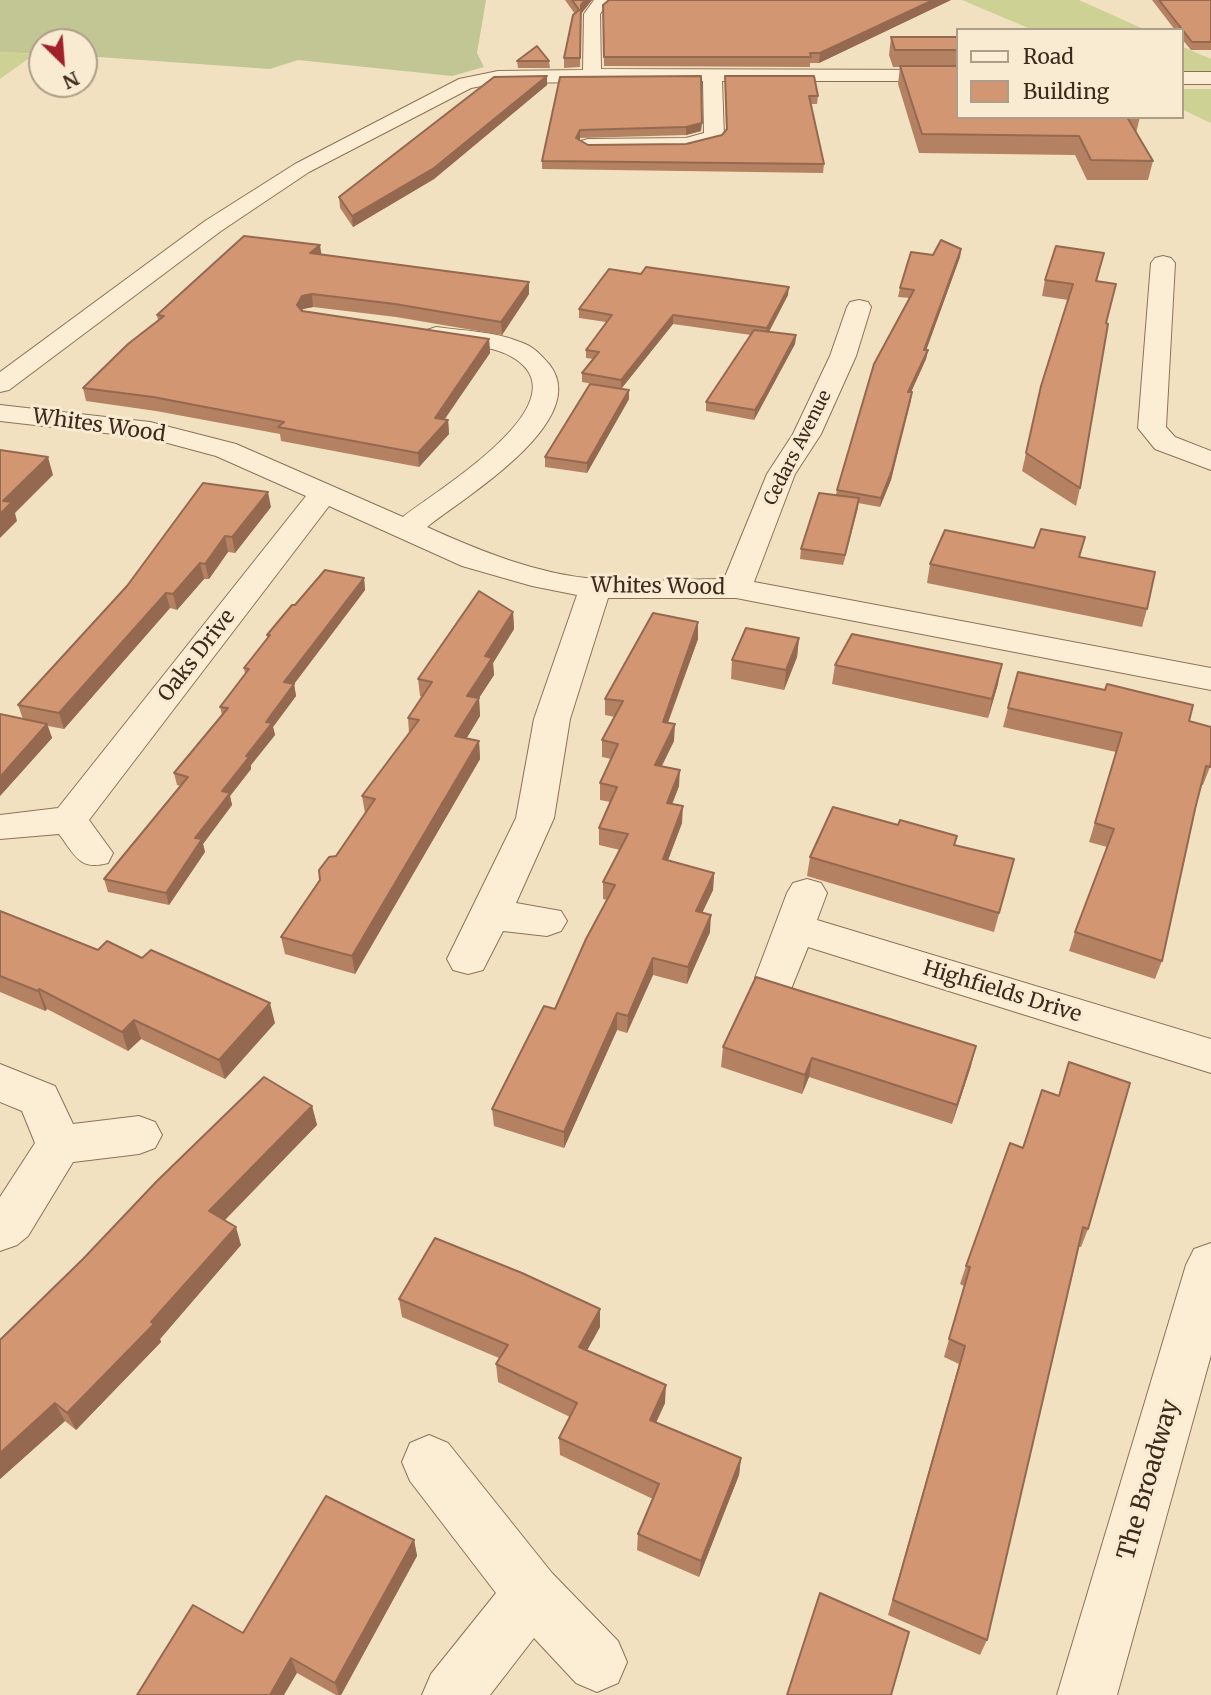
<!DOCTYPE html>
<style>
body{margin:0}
#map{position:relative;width:1211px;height:1695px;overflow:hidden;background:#f2e1c1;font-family:Merriweather,serif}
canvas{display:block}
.legend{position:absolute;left:956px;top:28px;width:228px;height:91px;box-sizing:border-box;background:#f9ebd1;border:2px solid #ad9e89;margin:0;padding:9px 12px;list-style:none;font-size:21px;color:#3c2a1c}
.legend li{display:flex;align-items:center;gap:14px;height:35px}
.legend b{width:35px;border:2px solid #ad9e89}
.north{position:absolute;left:28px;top:28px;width:70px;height:70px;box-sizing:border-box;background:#f9ebd1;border:2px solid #ad9e89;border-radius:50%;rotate:155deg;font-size:19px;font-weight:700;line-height:28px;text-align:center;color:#3c2a1c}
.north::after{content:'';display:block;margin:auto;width:24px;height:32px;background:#a22129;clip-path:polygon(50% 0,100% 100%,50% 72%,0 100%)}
</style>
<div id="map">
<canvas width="1211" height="1695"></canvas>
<ul class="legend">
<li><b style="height:9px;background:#fceed5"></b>Road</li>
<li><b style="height:19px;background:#d39673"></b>Building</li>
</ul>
<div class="north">N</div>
</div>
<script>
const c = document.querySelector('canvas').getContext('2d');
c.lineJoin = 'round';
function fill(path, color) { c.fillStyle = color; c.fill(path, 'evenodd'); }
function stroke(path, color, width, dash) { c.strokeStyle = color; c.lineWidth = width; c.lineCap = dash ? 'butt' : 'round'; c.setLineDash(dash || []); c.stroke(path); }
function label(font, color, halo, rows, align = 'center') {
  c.font = font + ' Merriweather,serif'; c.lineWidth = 6; c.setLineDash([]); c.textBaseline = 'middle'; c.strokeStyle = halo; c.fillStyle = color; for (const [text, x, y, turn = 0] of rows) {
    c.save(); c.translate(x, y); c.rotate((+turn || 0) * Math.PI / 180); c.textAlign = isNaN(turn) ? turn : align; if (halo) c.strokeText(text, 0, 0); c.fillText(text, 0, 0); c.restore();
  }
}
fill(new Path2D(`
 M962,0h117l67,30h-113z
 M1181,46l30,13v12l-30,1z
 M0,52l35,2 -35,25z
 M1181,89h30v34l-30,-14z`), '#cdd194');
fill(new Path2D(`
 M0,0h486l-9,53 7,14 -32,9 -154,-16 -28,9 -186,-13v-14h-42v12l-42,-2z`), '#c2c594');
const minor = new Path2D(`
 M594,0h22l-12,8 -4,6 1,55 356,1v11h-235l2,56 -3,4 -35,9 -98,1 -7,-2 -3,-4 3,-4 7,-2 98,-1 18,-5 -1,-52 -205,2 -27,5 -162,84 -88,59 -212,159 -9,2v-20l205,-151 90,-57 164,-85 39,-8 85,-1 1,-56z
 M1181,72h30v12h-30z
 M1163,256l8,2 4,5 -9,164 9,10 36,14v19l-56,-21 -17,-21 13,-165 4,-5z
 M859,300l9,2 3,5 -15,49 -35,78 -26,40 -41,108 457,86v22l-475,-92h-128l-38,121 -16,99 -38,85 45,8 6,10 -6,10 -14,5 -44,-5 -20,39 -15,4 -15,-4 -6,-11 69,-141 18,-99 43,-124 -45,-9 -70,-20 -133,-60 -240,314 24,33 -5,10c-29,8 -33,-8 -49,-29l-59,5v-24l58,-7 248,-312 -90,-40 -67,-18 -149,-17v-16l150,17 86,22 167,73c31,-25 185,-116 109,-160 -25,-15 -58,-10 -85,-17l-4,-5 4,-5 9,-3c28,4 57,4 84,15 13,4 20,12 29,22 45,56 -86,134 -122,163 53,24 110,47 168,52 42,4 87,0 129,0l43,-105 26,-40 37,-78 17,-49 3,-5z
 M807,879l14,4 6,10 -10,27 394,119v34l-403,-126 -17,42 -15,5 -15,-5 -6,-11 32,-85 6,-10z
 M0,1064l55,22 18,38 66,-8 16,6 7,13 -7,13 -16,6 -66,8 -45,74 -11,9 -17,6v-54l35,-54 -13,-32 -22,-9z
 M1211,1243v112l-94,340h-60l129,-430 8,-16z
 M429,1435l19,8 104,130 66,68 9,21 -9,21 -21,9 -21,-9 -42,-45 -44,57h-68l9,-21 65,-81 -86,-112 -8,-19 8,-19z`);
stroke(minor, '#8d7157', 2);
fill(minor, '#fceed5');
fill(new Path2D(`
 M565,0h27l-11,14 -1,53 -16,1v-10l11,-44z
 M609,0h342l-132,63h-9v4l-206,-1 -1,-61z
 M1152,0h59v50h-20l-10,-12v-8h-6z
 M891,37h66v80h183l-4,16 17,28 -5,19h-61l-12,-25 -156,-2 -21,-69 2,-17h-7l-4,-12z
 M517,61h32l1,7h-32z
 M547,76v9l-113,94 -81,48 -13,-19 -1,-11z
 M725,76l93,20 -1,8h-7l14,60 -1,9 -281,-4v-8l18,-84 141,54 -15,4 -106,3 -1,2 9,5 98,-1 36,-9 4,-5z
 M961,249l-1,8 -34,93h2l-2,9 -15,33h1l-1,9 -20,79 -11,27 -22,-4 -15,62 -43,-6 1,-10 35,-54 1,-5 73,-192 -12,-1 2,-9 33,-33z
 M1104,253l-7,28 9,42 -26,165 -4,18 -54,-35 19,-85 27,-86 -26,-4 3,-16z
 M322,255l207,39 -27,41 -106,-18 -83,-10 -10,2 -1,2 187,28 1,14 -46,66 4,1 1,14 -30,33 -138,-26 -1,-7 -124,-23 -70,-10 -3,-13 75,-68 -1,-5z
 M788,295l-19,37 27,3 -1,9 -41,76 -48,-9v-9l45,-67 -78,-11 -52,65 -39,-7v-9l11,-14 -7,-1v-8l20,-28 -27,-4v-9z
 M629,399l-42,74 -42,-6v-10z
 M271,507l-36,46 -7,-1 -19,27h-5l-27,31 -7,-2 -106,121 -16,-3 4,12 -52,58v-82l23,5 -5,-14 109,-119z
 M930,564l217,45 -5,18 -215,-44z
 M364,578l1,12 -71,94 2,12 -23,31 2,8 -24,30v4l-21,27 2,9 -29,39 2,8 -36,53 -61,-13 -4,-13 76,-93 -3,-1 -3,-12 48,-58 -2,-8 25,-33 -1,-6 23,-30v-3l28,-30z
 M513,612l1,17 -21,34 1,12 -15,23 1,18 -14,23 13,2 1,18 -125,215 -70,-20 -4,-17 84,-124 -3,-17 47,-63 -1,-15 14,-21 -2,-1 -2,-17z
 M799,638l-2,19 -13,33 -53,-11 1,-19z
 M698,639l-30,84 6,18 -12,25 17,20 -7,18 10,19 -14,37 46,13 -1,17 -11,23 8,19 -23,52 -34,-9 -26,58 -10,-3 -53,118 -70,-22 -2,-17 63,-100 52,-109 -4,-1v-17l17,-32 -21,-5v-17l11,-26 -10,-2v-17l11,-24 -9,-2v-17l13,-23 -10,-2v-16z
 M835,665l163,19 -10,34 -156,-34z
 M1008,708l181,13 21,46 -7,18h-2l-39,176 -7,18 -86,-28 6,-19 32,-85 -18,-5 27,-90 -113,-25z
 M955,845l59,14 -20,73 -187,-56 3,-19z
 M0,911l275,112 -50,56 -84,-40 -13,12 -81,-42 -2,2 -45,-19z
 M723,1047l248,19 -19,58 -143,-47 -7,17 -81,-27z
 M1069,1062l19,167 -7,18h-2l-92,393 -7,15 -92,-40 71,-251 -15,-7 20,-71 -4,-2 6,-18 93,-170z
 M312,1106l5,19 -92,95 16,25 -81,94 1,3 -85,88 -11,-9 -65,58v-139z
 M399,1299l201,28 -13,23 78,53 -9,20 85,35 -2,17 -40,102 -62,-27 1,-16 15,-35 -93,-44 -1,-17 11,-21 -72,-35 -2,-18 3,-6 -97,-41z
 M414,1540l3,16 -76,139h-5l-39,-22 -54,-40z`), '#b58163');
fill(new Path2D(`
 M585,0h7l-11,14 -1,53 1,-62z
 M933,0h18l-132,63 1,-10z
 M547,76v9l-113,94 -81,48 -1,-11z
 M702,123l-1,8 -15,4v-8z
 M580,130v8l-4,9v-9z
 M320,245l2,13 -12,-5z
 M961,249l-1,8 -37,102 1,-9z
 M529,282v12l-27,41 -1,-13z
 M789,287l-1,8 -22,42 1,-9z
 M312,294l1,13 -10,2 -4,9 -2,-13 5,-9z
 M673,315v9l-52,65v-9z
 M796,335l-1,9 -41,76 1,-10z
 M489,339l1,14 -54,79 -1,-14z
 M928,350l-2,9 -19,42 1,-9z
 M629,390v9l-42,74v-10z
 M912,392l-21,88 -11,27 1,-9z
 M448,420l1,14 -30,33 -1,-14z
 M48,457l5,18 -38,38 2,8 -17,17v-24l3,-13z
 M268,492l3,15 -36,46 -3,-16z
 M859,498l-1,10 -15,57 2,-10z
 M225,536l3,16 -19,27 -4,-15z
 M200,563l4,16 -27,31 -4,-16z
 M364,578l1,12 -71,94 2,12 -23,31 2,8 -24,30v4l-21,27 2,9 -29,39 2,8 -36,53 -3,-12 56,-102 24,-35 20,-34 18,-40z
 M166,593l4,15 -106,121 -5,-16z
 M513,612l1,17 -21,34 1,12 -25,38 -2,-17 18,-40z
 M698,622v17l-36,99 1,-16z
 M799,638l-2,19 -13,33 2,-20z
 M1002,664l-4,20 -10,34 4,-19z
 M479,698l1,18 -23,38 -2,-18z
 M47,724l5,14 -52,58v-19z
 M675,724l-1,17 -20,40 1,-16z
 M479,741l1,18 -125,215 -3,-18z
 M680,770l-1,16 -13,34 1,-17z
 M683,806l-1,17 -20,53 1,-17z
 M714,873l-1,17 -18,38 1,-17z
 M711,915l-1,17 -23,52 1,-17z
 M653,958v17l-26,58 1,-17z
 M39,989l8,20 -2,2 -7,-20z
 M270,1003l5,20 -50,56 -6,-19z
 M617,1013v17l-53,118v-16z
 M134,1020l7,19 -13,12 -6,-19z
 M976,1046l-5,20 -19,58 5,-19z
 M812,1058l-3,19 -7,17 3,-19z
 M312,1106l5,19 -102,105 -6,-19z
 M236,1227l5,18 -81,94 1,3 -85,88 -9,-17 84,-91z
 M600,1309v18l-21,38v-18z
 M666,1385l-1,18 -16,34 1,-17z
 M55,1403l10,18 -65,58v-26z
 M741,1458l-2,17 -40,102 2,-16z
 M414,1540l3,16 -76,139h-2l-4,-12z
 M291,1658l6,15 -13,22h-14z`), '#946950');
const building = new Path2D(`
 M572,0h13l-4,5 -1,53h-16l9,-43 6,-5z
 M609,0h324l-113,53h-10l1,4h-207l-1,-52z
 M1159,0h52v42h-19z
 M891,37h66v13h-62z
 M537,46l12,15h-32z
 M900,66h57v51h170l26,44 -62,-1 -12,-24 -157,-2z
 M547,76l-113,92 -82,48 -13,-19 155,-120z
 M701,76l1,47 -16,4 -106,3 -4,8 12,7 98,-1 36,-9 5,-6 -2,-53h89l4,20h-9l15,68 -282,-3 18,-84z
 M244,236l76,9 -10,8 219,29 -28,40 -106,-18 -83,-10 -10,2 -5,9 5,6 187,28 -54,79 13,2 -30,33 -140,-26 6,-5 -131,-25 -70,-9 45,-44 36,-28 -7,-1z
 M941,240l20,9 -37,101h4l-20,42h4l-20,78 -11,28 -44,-8 37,-126 40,-74 -14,-2 11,-36 22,3z
 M1056,246l48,7 -8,28 20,3 -10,39 2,1 -28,164 -54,-35 15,-67 32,-102 -28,-4z
 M646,267l143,20 -22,41 -94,-13 -52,65 -39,-7 17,-21 -13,-2 26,-35 -33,-6 30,-40 32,5z
 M754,330l42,5 -32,60 -9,15 -49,-8z
 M590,384l39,6 -42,73 -42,-6z
 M0,450l48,7 -45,44 9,1 -12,12z
 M203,483l65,9 -36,45 -7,-1 -20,28 -5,-1 -27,31 -7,-1 -107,120 -41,-8 109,-119z
 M819,493l40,5 -14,57 -44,-6z
 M1041,529l44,8 -6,20 76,15 -8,37 -217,-45 15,-34 89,18z
 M325,570l39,8 -80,104 10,2 -28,38 6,1 -26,33 3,1 -27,34 8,2 -35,45 7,1 -36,54 -62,-14 84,-102 -14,-4 54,-65 -8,-1 29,-38 -5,-1 26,-33h-3l25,-30h3z
 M479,591l34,21 -28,44 7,2 -25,38 12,2 -24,38 24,5 -127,215 -71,-19 39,-57 -1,-10 10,-13 7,-1 39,-57 -13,-3 57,-76 -11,-2 24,-36 -14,-3z
 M653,613l45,9 -35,100 12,2 -20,41 25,5 -13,33 16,3 -20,53 51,14 -18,38 15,4 -23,52 -35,-9 -25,58 -11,-3 -53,119 -72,-23 52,-103 11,3 31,-70 29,-54 -12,-3 25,-48 -29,-6 18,-41 -17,-4 18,-39 -16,-4 21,-39 -18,-2z
 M746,628l53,10 -13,32 -54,-10z
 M852,634l150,30 -10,35 -157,-34z
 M1018,672l87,18 2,-6 86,21 -4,16 22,6v34l-1,6 -4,-1 -11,43 -33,152 -87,-29 39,-103 -19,-6 27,-90 -114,-25z
 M0,714l47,10 -47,53z
 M833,807l65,18 2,-5 57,16 -3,9 60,14 -15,54 -189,-56z
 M0,911l98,39 9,-9 35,17 9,-8 119,53 -51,57 -85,-40 -12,12 -83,-43 -1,2 -38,-15z
 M756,977l220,69 -19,59 -145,-47 -7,17 -82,-28z
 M1069,1062l61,21 -42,146 -5,-2 -96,413 -94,-40 72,-254 -16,-7 21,-72 -4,-1 44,-123 13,5 19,-58 17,6z
 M264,1077l48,29 -103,105 27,16 -85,95 3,2 -87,89 -12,-10 -55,50v-113l83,-81 74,-78z
 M435,1238l87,35 78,36 -21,38 87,38 -16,35 91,38 -40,103 -63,-27 21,-50 -100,-46 18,-35 -81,-39 12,-19 -109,-46z
 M326,1496l88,44 -79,143 -44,-25 -21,37h-133l56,-90 50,28z
 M820,1593l89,39 -18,63h-104z`);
fill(building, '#d39673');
stroke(building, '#946950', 2);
label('18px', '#3c2a1c', '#f9ebd1', [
 ["Cedars Avenue",798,448,-63]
]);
label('21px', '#3c2a1c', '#f9ebd1', [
 ["Whites Wood",99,426,8],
 ["Whites Wood",658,587,1],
 ["Oaks Drive",197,656,-52],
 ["Highfields Drive",1002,992,17]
]);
label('24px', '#3c2a1c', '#f9ebd1', [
 ["The Broadway",1149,1480,-74]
]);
</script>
